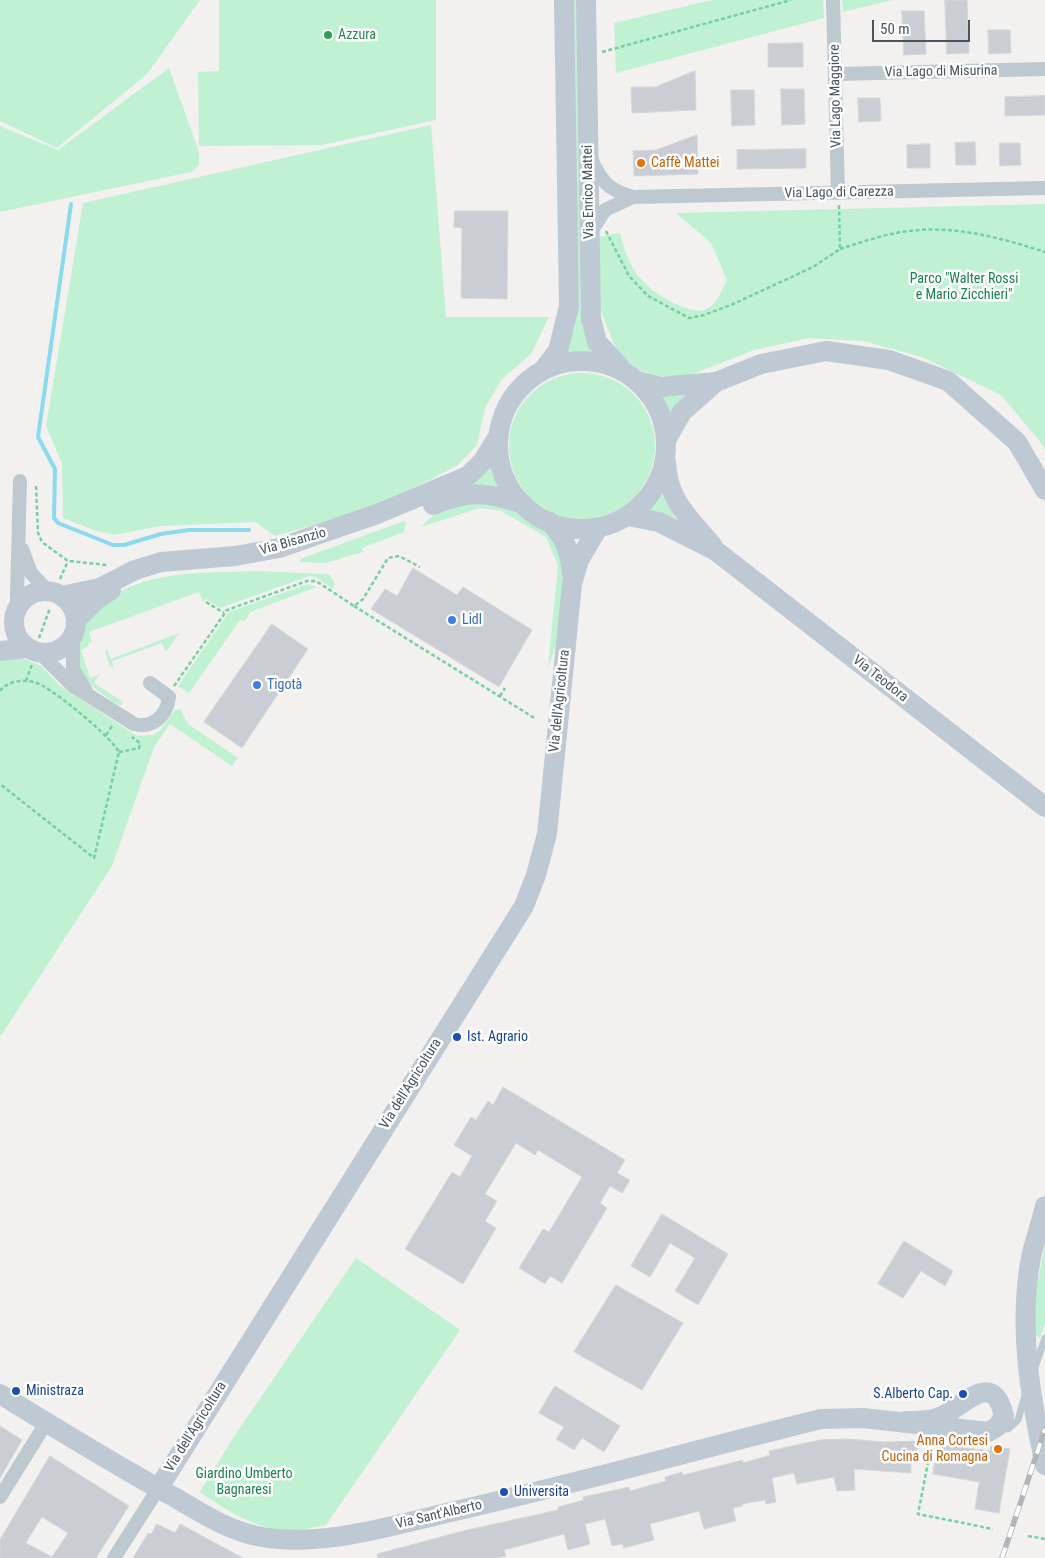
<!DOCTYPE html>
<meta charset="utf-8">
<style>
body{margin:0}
#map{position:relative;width:1045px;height:1558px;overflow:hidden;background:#f3f0f0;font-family:"Roboto Condensed",sans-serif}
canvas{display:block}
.scale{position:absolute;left:872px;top:20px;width:98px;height:22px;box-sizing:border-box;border:2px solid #48545e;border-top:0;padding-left:6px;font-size:15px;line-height:18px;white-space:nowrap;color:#48545e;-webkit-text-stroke:4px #fff;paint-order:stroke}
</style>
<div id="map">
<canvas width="1045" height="1558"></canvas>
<div class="scale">50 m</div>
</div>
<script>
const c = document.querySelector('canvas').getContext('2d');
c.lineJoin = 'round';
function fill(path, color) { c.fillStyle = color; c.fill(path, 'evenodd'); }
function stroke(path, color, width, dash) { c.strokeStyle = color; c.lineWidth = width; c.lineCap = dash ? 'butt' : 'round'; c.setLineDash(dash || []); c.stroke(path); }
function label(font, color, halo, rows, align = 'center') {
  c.font = font + ' "Roboto Condensed",sans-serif'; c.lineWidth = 5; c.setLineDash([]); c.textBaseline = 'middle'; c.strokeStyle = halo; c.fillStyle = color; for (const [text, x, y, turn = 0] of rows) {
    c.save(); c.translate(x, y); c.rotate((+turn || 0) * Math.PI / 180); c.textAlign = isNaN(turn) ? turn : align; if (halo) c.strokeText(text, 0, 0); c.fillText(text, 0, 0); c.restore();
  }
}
fill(new Path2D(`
 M0,0h200l-53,74 -90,74 -57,-27z
 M219,0h217v120l-115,25 -122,1 -1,-74 21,-1z
 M570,0h9l7,338 8,18 -31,-1 11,-25 1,-19z
 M712,0h111l1,18 -208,55 -2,-50z
 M842,0h50l-49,12z
 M169,68l30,84v13l-8,7 -191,40v-86l58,24z
 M431,125l15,192h103l-18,37 -29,25 -17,29 -8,37 -19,20 -30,16 -75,33 -78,22 -20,-14 -95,4 -46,9 -20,-5 -31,-12 -1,-55 -16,-37 37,-223z
 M1045,204v247l-3,-7 -41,-49 -79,-38 -59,-16 -54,-3 -55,12 -69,27 -26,-1 -26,-8 -16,-17 -17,-42 -2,-72 22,-4c8,36 24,57 58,72 8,3 18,7 26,5 13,-4 18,-20 23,-30l-16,-37 -35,-30z
 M509 446a73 73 0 1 1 146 0a73 73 0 1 1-146 0Z
 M695,390l-26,34 -3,-10 -13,-22z
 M491,466l7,21h-28z
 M661,493l15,26 -28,-7z
 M467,500l48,9 33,21 17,32 -7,77 -10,29 10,-103 -12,-28 -45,-26 -21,-3 -59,19 19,-18z
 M404,521l2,1 -2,10 -42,16 1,4 -38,11 -25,-1v-3z
 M256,571l69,3 5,1 5,9 -2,5 -17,-12 -7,-1 -89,32 -14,-9 -3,3 -4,-10 -110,40 3,10 -4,1 1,3 -8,4 9,28 10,-4 -6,9 29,19 -3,4c-27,-18 -50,-30 -39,-68 2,-7 4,-16 7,-22 3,-5 10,-9 15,-12 43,-36 100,-30 153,-33z
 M308,584l9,3 -67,25 -5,9 -5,-1 -51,73 -11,-7 51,-74z
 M179,633l-13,19 -4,-9 -50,18 2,8 -4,-3 -5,-14 2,-3 4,10z
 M22,658l19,8 18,19 78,51 17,-1 7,-6 14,-19 5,-1 8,15 50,34 -6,8 -62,-42 -16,23 -42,119 -112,171v-377z
 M1045,1244v79l-5,15 -6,-5 1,-38z
 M356,1258l104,72 -134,195c-15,3 -31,7 -46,5 -28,-4 -58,-22 -80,-38l33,-54z`), '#bff1d2');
stroke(new Path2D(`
 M71,204l-33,233 17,32 -1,49 4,5 55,22h11l37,-11 28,-4h60`), '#8bdaee', 4);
const building = new Path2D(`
 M945,0h22l2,53 -22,1z
 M902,11h22l2,43 -22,1z
 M988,30h22l1,23 -22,1z
 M803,43v24h-35v-23z
 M695,71l1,39 -64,3 -1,-26h24z
 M781,89h23l1,35 -23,1z
 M731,90h23l1,35 -23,1z
 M1045,96v19l-40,1v-19z
 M858,98h22l1,23 -22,1z
 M697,135l1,39 -64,2 -1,-25 23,-1z
 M975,142l1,23h-20l-1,-22z
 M1000,143h20l1,22 -21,1z
 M930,144v24h-23v-23z
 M806,149v19l-69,1v-19z
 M455,211h53l-1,88 -46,-1 1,-70 -8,-1z
 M413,568l44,27 6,-8 69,43 -33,57 -128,-78 14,-20 12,7z
 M272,624l36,25 -66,99 -38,-26z
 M503,1087l122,73 -8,13 13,7 -8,13 -12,-7 -10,17 7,5 -45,75 -12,-7 -5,8 -26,-16 24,-39 6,3 33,-55 -44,-27 -3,5 -19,-12 -31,51 12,7 -12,20 11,7 -33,56 -58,-35 47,-77 8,5 12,-21 -18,-11 17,-28 5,3 12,-19 5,4z
 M662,1214l66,40 -30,51 -23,-14 20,-33 -25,-15 -20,34 -19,-11z
 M904,1241l49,30 -8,15 -24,-15 -18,27 -25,-14z
 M616,1285l67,38 -41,67 -68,-38z
 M555,1386l65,40 -16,26 -22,-14 -8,12 -18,-11 8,-12 -25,-14z
 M0,1426l22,14 -22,38z
 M848,1439l36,3 34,-1 -1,17h-6v15l-57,-4 1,21 -18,1 -3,-14 -37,7 -3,-11 -22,5 4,24 -10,2 -1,-4 -23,4 1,2 -10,2 3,13 -32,8 -5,-18 -49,13 4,16 -30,8 -2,-4 -10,2 -7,-27 -20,5 5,20 -22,6 -4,-16 -60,16 2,6 -10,2h-118l-1,-4 86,-23 95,-21v-3l26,-7 -1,-3 46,-10 1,4 36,-10 -1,-4 17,-5 1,3 60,-15v3l27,-8 -1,-4 51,-11z
 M938,1444l52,7 1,-5 19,3 -11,64 -24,-4 4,-27 -46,-8z
 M50,1456l79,50 -33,52h-96v-18zM42,1517l26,16 -16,24 -26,-14z
 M157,1524l18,9 5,-9 63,34h-110l15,-25 3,1z`);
fill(building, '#cacdd3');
stroke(building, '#d4d7dc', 1);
stroke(new Path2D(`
 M602,52l189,-52
 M606,231l23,45 19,20 41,22 15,-3 27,-10 82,-38 27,-18 -1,-45
 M840,249c22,-7 45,-15 68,-18 47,-6 93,7 137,21
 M36,486l2,47 4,9 26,19 39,4
 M60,579l8,-18
 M206,602l18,11
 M354,606l182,113
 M39,638l11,-30
 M26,681l6,-17
 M174,686l53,-76 80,-29h9l38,25 9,-7 25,-41 11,-2 21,11
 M0,691c9,-12 30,-13 43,-5 18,10 66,49 76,66l-25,106 -94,-74
 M500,696l5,-8
 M106,735l6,-9
 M119,752l20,-4 1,-5 -8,-6
 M932,1442l-14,72 75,15
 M1028,1536l17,3`), '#76d0a3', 2.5, [4, 2.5]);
stroke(new Path2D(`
 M1035,1367l10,-29
 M999,1428l9,1 10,-9 7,-24`), '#bec8cf', 7);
stroke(new Path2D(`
 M833,0l5,193
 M836,74l209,-5
 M591,159c11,23 17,31 42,38l412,-9
 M590,233l15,-23 28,-13
 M22,549l9,24 17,18
 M18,607l-1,-12 3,-114
 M73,637v32l13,22
 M40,653l32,32 62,39c18,5 33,-8 35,-27l-19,-14
 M0,1497l46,-74
 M114,1558l44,-69`), '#bec8cf', 14);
stroke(new Path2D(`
 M586,0l5,318 6,24 23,25
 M498 445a84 84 0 1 1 168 0a84 84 0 1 1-168 0Z
 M544,369l14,-18 11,-45 -5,-306
 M638,381l22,6 56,-5 45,-18 65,-13 63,9 59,21 69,61 28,48
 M666,440l16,-28 34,-30
 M666,462c1,37 23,56 46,83
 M433,505c35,-15 54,-13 90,-1
 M627,516l32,6 57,29 329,256
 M550,522c16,17 20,30 22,52
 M14 622a31 31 0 1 1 62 0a31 31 0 1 1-62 0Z
 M61,596l39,-8 35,-18 26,-8 74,-6 44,-8 98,-34 91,-38 14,-14 17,-27
 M76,620l20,-20 15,-10
 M0,651l27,-3
 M1045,1206c-4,17 -10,34 -14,51 -13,70 -1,139 14,208
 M0,1394c57,35 115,71 174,103 26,15 53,33 83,39 62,13 137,-11 198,-25 123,-28 244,-62 366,-92l42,-1 125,14 9,-5 7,-11c-12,-51 -43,-5 -67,2 -10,3 -21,3 -31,3
 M158,1489l366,-583 12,-31 11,-41 25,-250 7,-24 19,-32`), '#bec9d4', 20);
const rail = new Path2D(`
 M1002,1558l43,-129`);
stroke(rail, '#b2b6bb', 5.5);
stroke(rail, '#fff', 4, [11]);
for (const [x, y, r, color] of [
 [328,35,5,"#2e9e5b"],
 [641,163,5,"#e8710a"],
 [452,620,5,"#3f7fe0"],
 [257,685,5,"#3f7fe0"],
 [457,1037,5,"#1a4fb4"],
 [16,1391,5,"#1a4fb4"],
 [963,1394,5,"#1a4fb4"],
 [998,1449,5,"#e8710a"],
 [504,1492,5,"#1a4fb4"]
]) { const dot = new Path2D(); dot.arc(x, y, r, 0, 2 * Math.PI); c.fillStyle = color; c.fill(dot); stroke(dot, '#fff', 2); }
label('14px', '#27864d', '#fff', [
 ["Azzura",338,35]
], 'left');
label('14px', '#48545e', '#fff', [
 ["Via Lago di Misurina",941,72,-1],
 ["Via Lago Maggiore",836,96,-91],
 ["Via Enrico Mattei",589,192,-91],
 ["Via Lago di Carezza",839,193,-1],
 ["Via Bisanzio",293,542,-16],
 ["Via Teodora",880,679,38],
 ["Via dell'Agricoltura",560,701,-84],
 ["Via dell'Agricoltura",411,1084,-58],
 ["Via dell'Agricoltura",196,1427,-58],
 ["Via Sant'Alberto",439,1515,-13]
]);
label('14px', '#c56008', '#fff', [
 ["Caffè Mattei",651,163],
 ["Anna Cortesi",988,1441,"right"],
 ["Cucina di Romagna",988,1457,"right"]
], 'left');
label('14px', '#15834b', '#fff', [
 ["Parco \"Walter Rossi",964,279],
 ["e Mario Zicchieri\"",964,295],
 ["Giardino Umberto",244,1474],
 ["Bagnaresi",244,1490]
]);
label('14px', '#366cbe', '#fff', [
 ["Lidl",462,620],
 ["Tigotà",267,685]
], 'left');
label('14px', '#164399', '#fff', [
 ["Ist. Agrario",467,1037],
 ["Ministraza",26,1391],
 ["S.Alberto Cap.",953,1394,"right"],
 ["Universita",514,1492]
], 'left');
</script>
